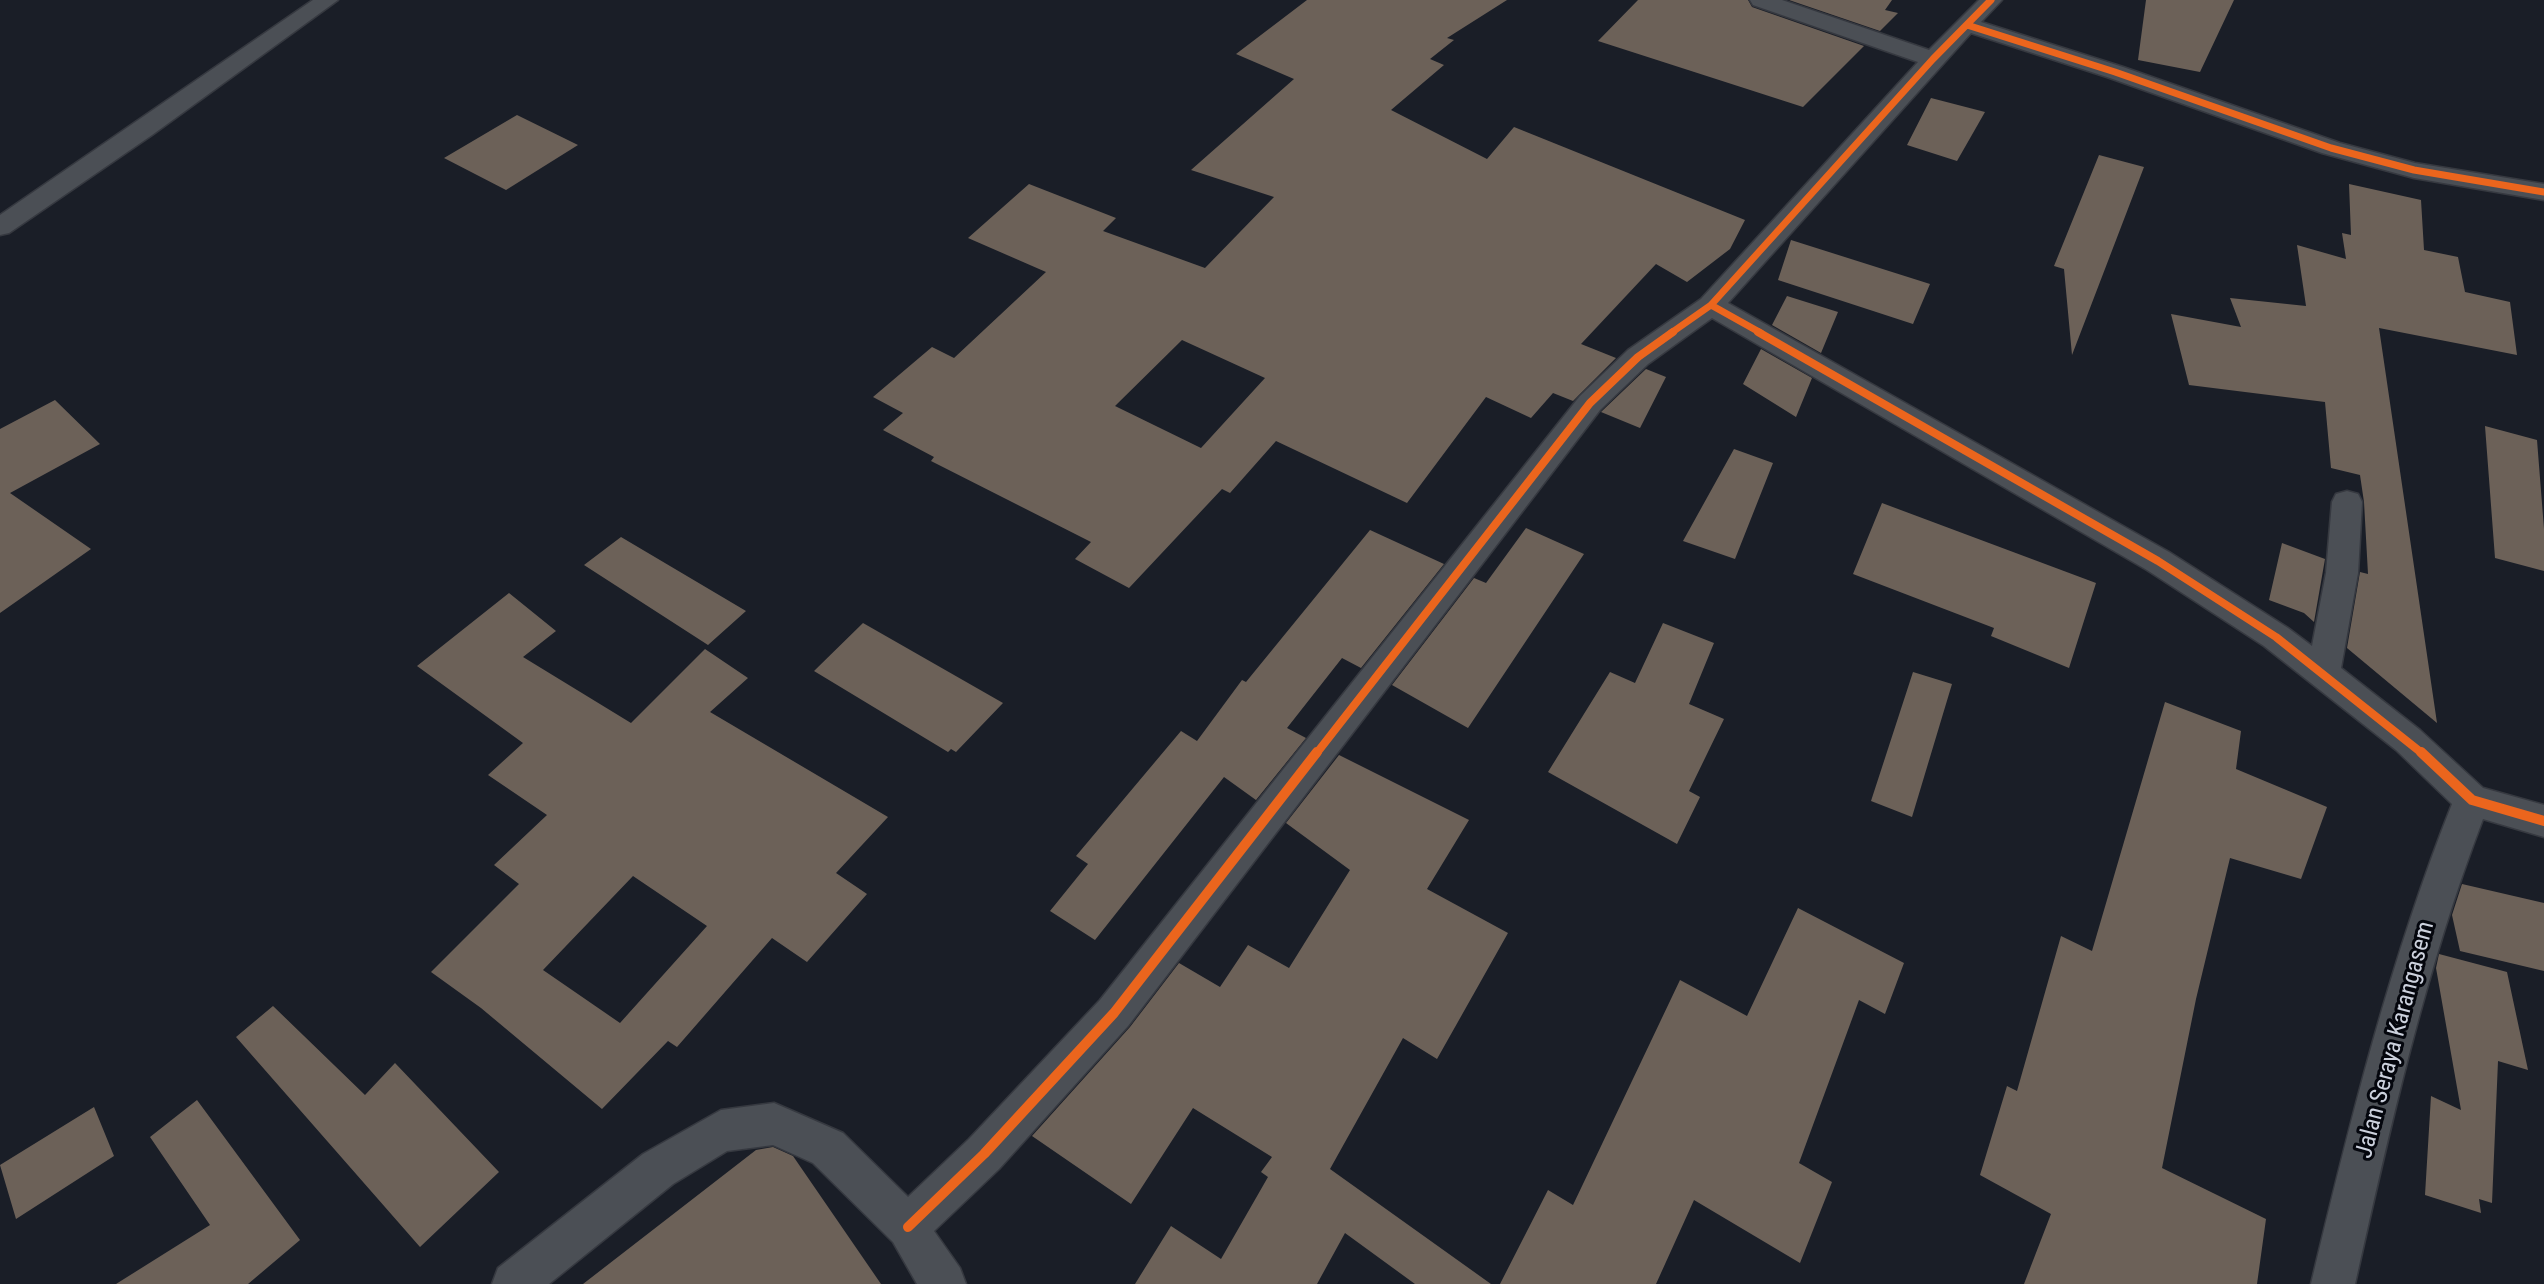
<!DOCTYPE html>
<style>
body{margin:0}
canvas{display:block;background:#1a1e27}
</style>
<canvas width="2544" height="1284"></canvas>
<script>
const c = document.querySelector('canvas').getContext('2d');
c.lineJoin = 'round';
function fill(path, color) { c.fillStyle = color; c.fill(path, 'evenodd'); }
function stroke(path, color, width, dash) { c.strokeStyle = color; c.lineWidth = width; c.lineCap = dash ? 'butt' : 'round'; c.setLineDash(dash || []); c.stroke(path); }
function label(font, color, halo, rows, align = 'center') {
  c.font = font + ' "Roboto Condensed",sans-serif'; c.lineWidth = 6; c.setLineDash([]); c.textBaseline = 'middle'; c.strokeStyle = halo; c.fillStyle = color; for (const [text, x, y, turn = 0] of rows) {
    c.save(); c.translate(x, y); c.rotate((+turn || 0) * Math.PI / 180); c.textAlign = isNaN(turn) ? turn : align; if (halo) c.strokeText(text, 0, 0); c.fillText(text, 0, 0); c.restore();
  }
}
fill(new Path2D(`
 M1307,0h200l-60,38 7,2 -24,19 14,6 -53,45 96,49 27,-32 231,93 -15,29 -43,33 -31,-18 -75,80 35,14 -43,43 -20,-8 -22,25 -45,-21 -79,106 -131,-62 -46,52 -8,-4 -93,99 -54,-29 16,-17 -160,-81 3,-4 -51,-27 20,-17 -30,-16 59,-50 22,11 92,-86 -78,-34 61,-54 87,34 -13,13 102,37 69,-71 -83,-27 103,-91 -58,-25zM1182,340l83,38 -64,70 -86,-42z
 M1638,0h110l4,7 112,39 -61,61 -205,-66z
 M1789,0h103l-7,10 13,3 -18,18z
 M2146,0h88l-34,72 -62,-12z
 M1931,98l54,14 -28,49 -50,-16z
 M517,115l61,30 -72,45 -62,-32z
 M2099,155l45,12 -72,188 -8,-86 -10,-3z
 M2349,184l72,16 3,50 34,7 7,35 45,10 7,53 -138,-27 58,395 -90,-75 13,-76 8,2 -4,-72 -4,-27 -29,-7 -6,-66 -136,-17 -18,-71 70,13 -11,-29 76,8 -9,-61 49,14 -4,-26 9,2z
 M1791,240l139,44 -17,40 -135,-44z
 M1787,296l51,16 -17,41 -49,-28z
 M1761,349l51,29 -16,39 -53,-33z
 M1646,369l20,8 -26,51 -39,-16z
 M55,400l45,44 -90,49 81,56 -91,64v-184z
 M2485,426l52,14 7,89v42l-49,-13z
 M1734,449l39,14 -38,96 -52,-18z
 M1882,503l214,80 -27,85 -78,-32 3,-8 -141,-54z
 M1526,528l58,26 -116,174 -76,-43 82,-107 12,5z
 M1370,530l74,34 -83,104 -19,-10 -55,70 19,10 -50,62 -32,-23 -129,163 -45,-29 38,-47 -12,-8 105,-125 16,10 45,-61 4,2z
 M621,537l125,74 -38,34 -124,-80z
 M2282,543l43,16 -11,63 -10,-9 -35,-13z
 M509,593l47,38 -33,26 108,66 74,-74 43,29 -38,34 178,105 -52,56 31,21 -60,68 -35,-24 -95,109 -9,-6 -66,68 -121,-101 -50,-36 88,-88 -25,-19 53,-50 -59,-40 35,-32 -106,-77zM633,876l74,50 -87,97 -77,-53z
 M863,623l140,80 -47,49 -5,-3 -3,3 -134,-81z
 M1663,623l51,20 -25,61 35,15 -35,72 11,6 -23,47 -129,-72 62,-100 25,11z
 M1913,672l39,12 -40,133 -41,-16z
 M2165,702l76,29 -5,38 91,38 -26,72 -71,-21 -34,141 -34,169 104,51 -9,65h-233l27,-70 -71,-39 27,-89 10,5 44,-155 31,15z
 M1339,755l130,65 -42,69 81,44 -71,126 -34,-21 -73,131 161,115h-76l-70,-51 -28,51h-182l36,-58 50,33 47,-82 -7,-5 11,-15 -79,-49 -62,96 -99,-68 98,-109 49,-64 41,24 28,-42 41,23 61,-98 -64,-47z
 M2462,884l82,19v68l-84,-20 -8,-36z
 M1798,908l106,55 -19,51 -26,-14 -60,163 33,19 -32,81 -106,-63 -38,84h-156l48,-94 25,15 107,-225 67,36z
 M2439,954l68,18 21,98 -30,-9 -6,142 -13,-4 2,14 -56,-18 6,-99 30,14 -25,-142z
 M273,1006l92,89 30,-32 104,109 -79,75 -184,-210z
 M197,1100l103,140 -52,44h-132l94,-59 -60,-88z
 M94,1107l20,49 -98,63 -16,-54z
 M773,1147l20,9 88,128h-298l173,-134z`), '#6c6158');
const minor = new Path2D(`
 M313,0h25l-186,135 -143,98 -9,2v-20z
 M1750,0h32l147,50 50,-50h23l-21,22 142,45 217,76 75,20 129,21v16l-130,-22 -92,-25 -215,-76 -136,-44 -243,270 441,249 119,76 24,18 14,-73 6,-71 4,-8 11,-3 11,3 4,8 -4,71 -17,95 79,62 63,58 61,17v32l-61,-18c-58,151 -93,308 -128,465h-44c39,-163 79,-324 141,-480l-56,-54 -132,-104 -117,-76 -435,-252 -64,46 -48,46 -472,616 -129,143 -65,62 26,37 6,16h-49l-24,-42 -80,-79 -40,-18 -46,6 -54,33 -124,100h-57l6,-16 145,-114 78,-44 53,-7 69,30 65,64 61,-58 131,-139 480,-604 48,-46 73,-51 217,-237 -165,-57z`);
stroke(minor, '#363940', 3);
fill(minor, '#4b4f55');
stroke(new Path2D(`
 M1967,25l148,47 216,76 83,22 130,22
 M1711,305l50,28
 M1671,333l40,-28 222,-246 58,-59`), '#eb651d', 7);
stroke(new Path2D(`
 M1758,332l400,229 118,76 147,117
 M1316,754l274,-351 48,-46 35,-25`), '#eb651d', 8);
stroke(new Path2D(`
 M2421,752l51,48 72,21
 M908,1227l76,-73 130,-141 203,-261`), '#eb651d', 10);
label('24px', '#ccd1dd', '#04060d', [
 ["Jalan Seraya Karangasem",2396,1040,-75]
]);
</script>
